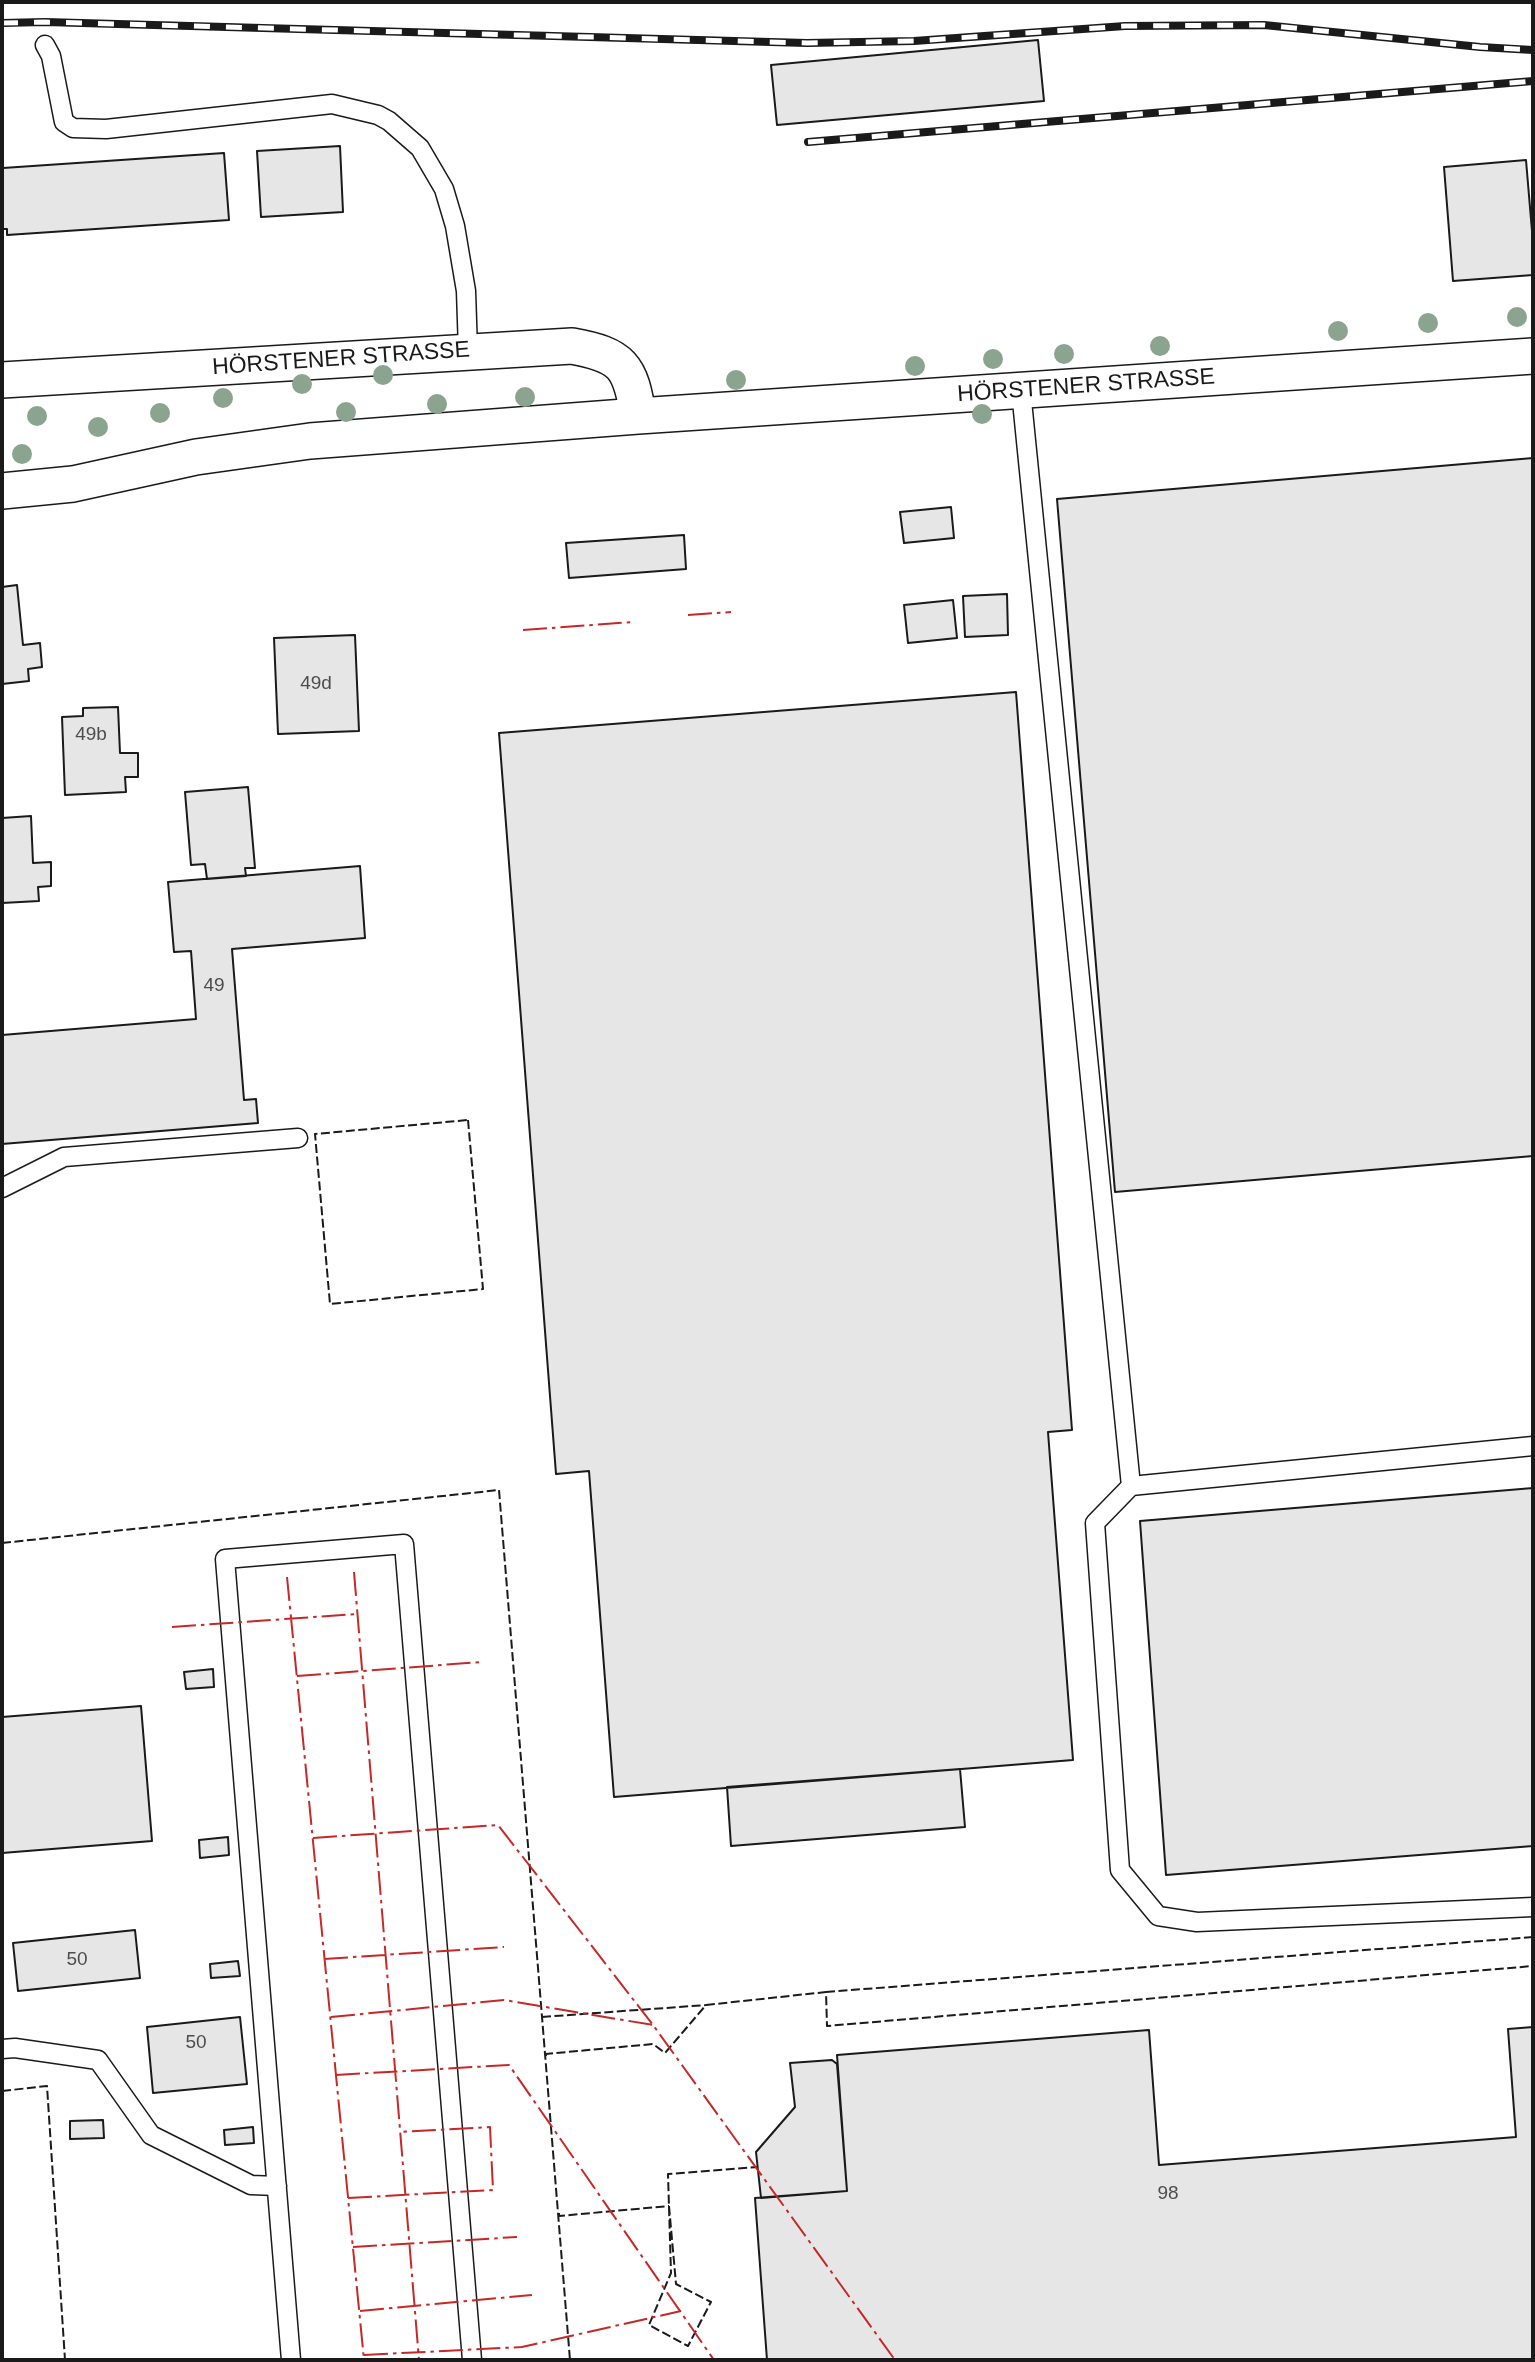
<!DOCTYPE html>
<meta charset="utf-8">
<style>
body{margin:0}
#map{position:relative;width:1535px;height:2362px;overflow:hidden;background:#fff;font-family:Helvetica,sans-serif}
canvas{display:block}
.frame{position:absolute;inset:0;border:4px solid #1a1a1a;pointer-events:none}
</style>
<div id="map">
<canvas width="1535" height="2362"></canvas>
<div class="frame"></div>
</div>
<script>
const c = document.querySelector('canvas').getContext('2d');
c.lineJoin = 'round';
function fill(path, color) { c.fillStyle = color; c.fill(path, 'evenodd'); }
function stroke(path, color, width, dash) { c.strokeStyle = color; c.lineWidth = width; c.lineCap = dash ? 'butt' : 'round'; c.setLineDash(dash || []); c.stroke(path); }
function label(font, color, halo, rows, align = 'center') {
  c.font = font + ' Helvetica,sans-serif'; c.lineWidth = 5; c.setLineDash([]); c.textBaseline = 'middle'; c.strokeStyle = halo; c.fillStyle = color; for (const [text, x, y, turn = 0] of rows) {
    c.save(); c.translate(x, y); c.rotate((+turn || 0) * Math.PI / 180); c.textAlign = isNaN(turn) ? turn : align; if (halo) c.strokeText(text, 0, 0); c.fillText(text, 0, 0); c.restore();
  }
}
const building = new Path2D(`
 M1038,40l6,61 -267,24 -6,-60z
 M340,146l3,66 -82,5 -4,-66z
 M224,153l5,67 -222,15v-6h-5l1,-61z
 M1526,160l7,83v32l-80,6 -9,-114z
 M1533,458v698l-418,36 -58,-693z
 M951,507l3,31 -50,5 -4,-31z
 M684,535l2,34 -117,9 -3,-35z
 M17,585l6,60 17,-2 2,24 -14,2 1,12 -27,3v-97z
 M1007,594l1,41 -43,2 -2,-41z
 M953,600l4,38 -49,5 -4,-38z
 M355,635l4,96 -81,3 -4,-96z
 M1016,692l56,738 -24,2 25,328 -459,37 -25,-326 -33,3 -57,-741z
 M118,707l2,46h18v24h-13l1,15 -61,3 -3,-78 21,-1v-8z
 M248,787l7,81h-10l1,8 -39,3 -2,-15 -14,1 -6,-73z
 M31,816l2,47 18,-1v24l-13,1 1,14 -37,2v-85z
 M360,866l5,72 -133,11 12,151 12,-1 2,24 -256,21v-109l194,-16 -5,-68 -17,1 -6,-70z
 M1533,1488v358l-367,29 -26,-354z
 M213,1669l1,18 -28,2 -2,-17z
 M141,1706l11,135 -150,12v-136z
 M960,1769l5,58 -234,19 -4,-59z
 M228,1837l1,18 -29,3 -1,-18z
 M135,1930l5,48 -122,13 -5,-48z
 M238,1961l2,15 -29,2 -1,-14z
 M240,2017l7,67 -94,9 -6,-66z
 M1533,2027v333h-766l-12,-162 92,-7 -10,-136 312,-25 10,135 357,-28 -8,-108z
 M832,2060l5,4 10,127 -86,7 -5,-46 39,-45 -5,-44z
 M103,2120l1,18 -34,1v-18z
 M253,2127l1,16 -29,2 -1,-15z`);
fill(building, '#e6e6e6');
stroke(building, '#1a1a1a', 2);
const service = new Path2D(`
 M45,45l6,11 13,66 9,6 33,1 226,-25 46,11 11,6 31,27 24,41 11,37 11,65 2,60
 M1021,391l110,1095
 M2,1188l62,-31 234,-19
 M1533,1446l-402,40 -36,37 25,347 38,46 39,6 336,-15
 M2,2049l13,-1 83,12 53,75 100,50 26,1
 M291,2360l-66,-801 179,-15 68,816`);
const minor = new Path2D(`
 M2,380l570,-34c50,9 59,20 66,70
 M2,491l71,-7 123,-27 114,-16 328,-25 895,-60`);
stroke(service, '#1a1a1a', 21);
stroke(minor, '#1a1a1a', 38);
stroke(service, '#fff', 18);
stroke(minor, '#fff', 35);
const rail = new Path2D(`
 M2,23l43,-1 762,21 107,-2 211,-15 139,-1 216,22 53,3
 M808,142l725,-61`);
stroke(rail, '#1a1a1a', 8);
stroke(rail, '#fff', 5, [16]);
stroke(new Path2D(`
 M468,1120l15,169 -153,15 -15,-170z
 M2,1543l497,-53 71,870
 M826,1992l707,-55
 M542,2017l164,-12
 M546,2056v-2l107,-10 12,9 41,-48 120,-13 1,34 706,-60
 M2,2091l45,-5 18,274
 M669,2206l7,78 35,18 -23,44 -39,-21 22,-52 -3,-99 90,-7
 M559,2213v3l110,-10`), '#1a1a1a', 2, [9, 3.5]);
stroke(new Path2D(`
 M688,615l43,-3
 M523,630l110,-8
 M354,1572l65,788
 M287,1577l77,783
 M172,1627l185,-13
 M297,1676l184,-14
 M313,1838l185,-13 155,200 242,335
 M324,1959l180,-12
 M331,2017l173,-17 149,25
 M336,2075l173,-10 205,295
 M348,2198l145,-8 -3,-63 -90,5
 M353,2247l164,-10
 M360,2311l172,-16
 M364,2355l158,-8 159,-36`), '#c62828', 2, [24, 5, 3.5, 5]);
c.fillStyle = '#8aa48f';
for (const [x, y] of [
 [1517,317],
 [1428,323],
 [1338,331],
 [1160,346],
 [1064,354],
 [993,359],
 [915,366],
 [383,375],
 [736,380],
 [302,384],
 [525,397],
 [223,398],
 [437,404],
 [346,412],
 [160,413],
 [982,414],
 [37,416],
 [98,427],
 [22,454]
]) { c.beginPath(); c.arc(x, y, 10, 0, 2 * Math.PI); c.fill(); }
label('19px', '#4d4d4d', null, [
 ["49d",316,684],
 ["49b",91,735],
 ["49",214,986],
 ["50",77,1960],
 ["50",196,2043],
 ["98",1168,2194]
]);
label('23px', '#1a1a1a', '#fff', [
 ["HÖRSTENER STRASSE",341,359,-4],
 ["HÖRSTENER STRASSE",1086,386,-4]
]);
</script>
